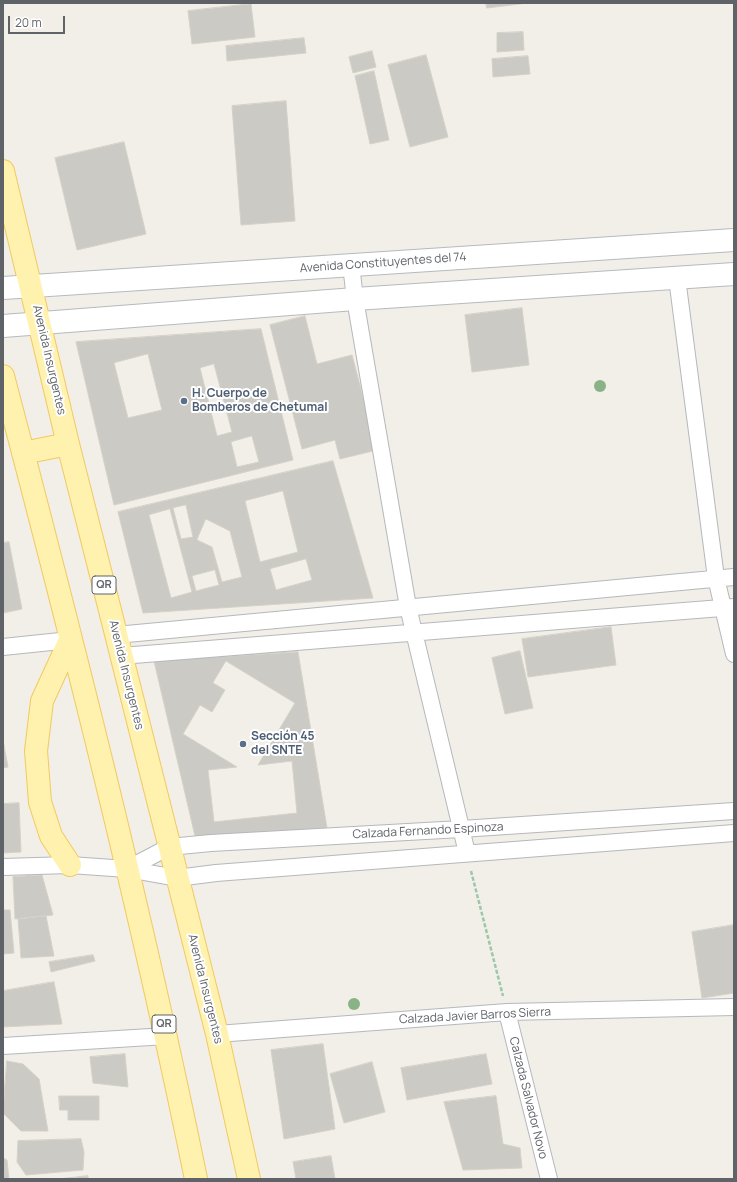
<!DOCTYPE html>
<meta charset="utf-8">
<style>
body{margin:0}
#map{position:relative;width:737px;height:1182px;overflow:hidden;background:#f1efe8;font-family:Manrope,sans-serif}
canvas{display:block}
.frame{position:absolute;inset:0;border:4px solid #5f6368;pointer-events:none}
.scale{position:absolute;left:8px;top:16px;width:57px;height:18px;box-sizing:border-box;border:2px solid #5f6368;border-top:0;padding-left:5px;font-size:12px;line-height:14px;white-space:nowrap;color:#5f6368;-webkit-text-stroke:3px #fff;paint-order:stroke}
</style>
<div id="map">
<canvas width="737" height="1182"></canvas>
<div class="frame"></div>
<div class="scale">20 m</div>
</div>
<script>
const c = document.querySelector('canvas').getContext('2d');
c.lineJoin = 'round';
function fill(path, color) { c.fillStyle = color; c.fill(path, 'evenodd'); }
function stroke(path, color, width, dash) { c.strokeStyle = color; c.lineWidth = width; c.lineCap = dash ? 'butt' : 'round'; c.setLineDash(dash || []); c.stroke(path); }
function label(font, color, halo, rows, align = 'center') {
  c.font = font + ' Manrope,sans-serif'; c.lineWidth = 4; c.setLineDash([]); c.textBaseline = 'middle'; c.strokeStyle = halo; c.fillStyle = color; for (const [text, x, y, turn = 0] of rows) {
    c.save(); c.translate(x, y); c.rotate((+turn || 0) * Math.PI / 180); c.textAlign = isNaN(turn) ? turn : align; if (halo) c.strokeText(text, 0, 0); c.fillText(text, 0, 0); c.restore();
  }
}
const building = new Path2D(`
 M486,3h42l-41,5z
 M251,4l4,33 -63,7 -4,-33z
 M523,32l1,18 -27,2v-19z
 M304,38l2,15 -79,8 -1,-15z
 M372,51l4,16 -23,6 -4,-16z
 M426,55l22,82 -38,10 -22,-82z
 M528,56l2,18 -37,3 -1,-18z
 M374,71l15,69 -19,4 -15,-68z
 M286,101l9,120 -54,4 -9,-119z
 M124,142l22,92 -69,16 -22,-92z
 M522,308l7,57 -57,7 -7,-57z
 M305,316l12,48 35,-9 25,95 -37,9 -5,-19 -33,9 -32,-124z
 M261,329l32,131 -179,45 -38,-163z
 M148,354l14,56 -34,8 -14,-55z
 M214,364l18,68 -15,4 -17,-68z
 M252,436l7,26 -22,5 -6,-25z
 M333,461l40,137 -230,15 -25,-101z
 M283,491l15,61 -38,10 -15,-61z
 M186,505l7,32 -12,2 -8,-31z
 M170,509l22,83 -21,6 -22,-83z
 M206,519l24,12 12,46 -20,5 -10,-35 -15,-7z
 M9,542l13,67 -19,4v-70z
 M306,559l6,21 -36,10 -6,-21z
 M215,570l4,15 -23,6 -4,-15z
 M611,627l5,38 -88,12 -6,-38z
 M520,651l13,57 -28,6 -13,-56z
 M298,652l29,176 -132,8 -41,-175z
 M226,661l69,42 -37,62 34,-4 5,52 -83,9 -6,-52 29,-3 -54,-33 17,-29 12,7 13,-22 -12,-7z
 M3,740l5,27 -5,1z
 M19,803l2,49 -18,1v-49z
 M42,875l11,40 -38,4 -2,-42z
 M3,910h7l4,43 -11,1z
 M46,916l8,40 -33,2 -3,-39z
 M734,925v68l-32,5 -10,-66z
 M93,955l2,6 -44,11 -2,-10z
 M54,982l8,42 -59,3v-36z
 M323,1044l12,85 -51,10 -13,-89z
 M125,1054l3,33 -35,-4 -3,-26z
 M486,1054l6,30 -85,16 -6,-32z
 M7,1061l16,3 16,15 9,52h-27l-18,-18z
 M372,1062l13,50 -41,11 -14,-49z
 M59,1096h40v24h-31v-10h-8z
 M496,1096l7,48 17,4 2,20 -59,2 -19,-68z
 M81,1139l3,13 -1,18 -57,5 -9,-13 1,-21z
 M331,1156l4,23h-39l-3,-17z
 M3,1158l4,2 2,19h-6z
 M88,1176v3h-29z`);
fill(building, '#cccac5');
stroke(building, '#d6d1c6', 1);
const minor = new Path2D(`
 M351,265l4,34 53,308 59,246
 M677,278l39,300 18,76
 M116,635l618,-58
 M3,647l67,-7
 M121,656l613,-49
 M3,867l67,-2 57,4 50,9 39,-5 518,-40
 M127,869l42,-22 42,-4 250,-14 273,-18
 M507,1012l42,167
 M217,1034l290,-22 227,-5
 M3,1046l164,-10`);
const secondary = new Path2D(`
 M3,288l731,-48
 M3,326l352,-27 379,-25`);
const primary = new Path2D(`
 M3,171l65,273 149,590 32,145
 M3,376c70,266 138,534 193,803
 M23,453l45,-9
 M70,640l-28,61 -6,50 4,51 11,34 19,29`);
stroke(minor, '#b5b8bc', 18);
stroke(secondary, '#b6babf', 24);
stroke(primary, '#f2c960', 24);
stroke(new Path2D(`
 M471,871l32,125`), '#9cc7a9', 2.5, [4, 2]);
stroke(minor, '#fff', 16);
stroke(secondary, '#fff', 22);
stroke(primary, '#fff2af', 22);
c.fillStyle = '#89b387';
for (const [x, y] of [
 [600,386],
 [354,1004]
]) { c.beginPath(); c.arc(x, y, 6, 0, 2 * Math.PI); c.fill(); }
for (const [x, y, r, color] of [
 [184,401,4,"#5c6f8a"],
 [243,744,4,"#5c6f8a"]
]) { const dot = new Path2D(); dot.arc(x, y, r, 0, 2 * Math.PI); c.fillStyle = color; c.fill(dot); stroke(dot, '#fff', 1.5); }
for (const [x, y, w] of [
 [104,585,24],
 [164,1024,24]
]) { const box = new Path2D(); box.roundRect(x - w / 2, y - 9, w, 18, 3); c.fillStyle = '#fff'; c.fill(box); stroke(box, '#5f6368', 1); }
label('bold 11px', '#5f6368', null, [
 ["QR",104,585],
 ["QR",164,1024]
]);
label('12px', '#5f6368', '#fff', [
 ["Avenida Constituyentes del 74",383,263,-4],
 ["Avenida Insurgentes",49,360,77],
 ["Avenida Insurgentes",126,675,76],
 ["Calzada Fernando Espinoza",428,831,-3],
 ["Avenida Insurgentes",205,989,76],
 ["Calzada Javier Barros Sierra",475,1016,-3],
 ["Calzada Salvador Novo",528,1098,76]
]);
label('bold 12px', '#4e5e75', '#fff', [
 ["H. Cuerpo de",192,394],
 ["Bomberos de Chetumal",192,408],
 ["Sección 45",251,737],
 ["del SNTE",251,751]
], 'left');
</script>
